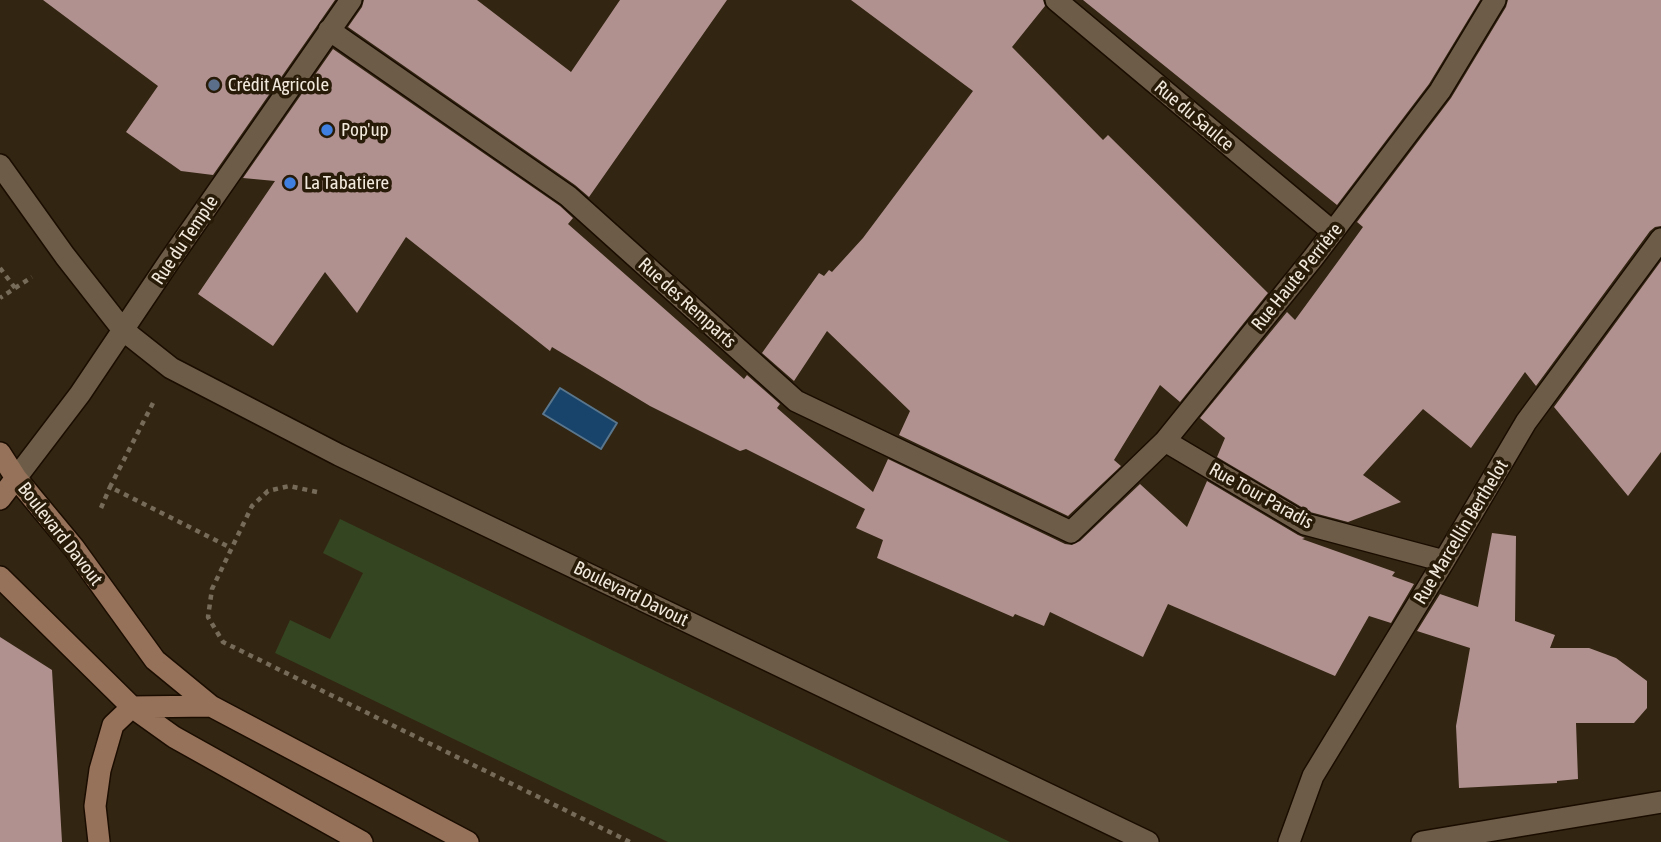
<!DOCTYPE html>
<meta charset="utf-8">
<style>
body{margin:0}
canvas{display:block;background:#322511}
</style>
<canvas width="1661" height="842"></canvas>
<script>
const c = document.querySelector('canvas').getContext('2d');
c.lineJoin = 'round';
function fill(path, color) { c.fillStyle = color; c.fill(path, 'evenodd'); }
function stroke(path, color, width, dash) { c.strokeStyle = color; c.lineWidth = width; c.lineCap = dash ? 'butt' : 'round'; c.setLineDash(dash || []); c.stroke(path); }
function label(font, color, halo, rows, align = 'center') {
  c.font = font + ' "Asap Condensed",sans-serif'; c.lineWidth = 7; c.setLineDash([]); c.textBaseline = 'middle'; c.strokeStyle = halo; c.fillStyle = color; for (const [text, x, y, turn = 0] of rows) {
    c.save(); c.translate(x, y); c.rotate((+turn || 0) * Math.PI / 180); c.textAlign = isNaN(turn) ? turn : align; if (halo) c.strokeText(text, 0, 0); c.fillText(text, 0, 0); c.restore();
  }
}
fill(new Path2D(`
 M340,519l670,323h-342l-393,-189 15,-33 40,19 33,-66 -40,-20z`), '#344522');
const water = new Path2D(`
 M560,388l57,35 -16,26 -58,-35z`);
fill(water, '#18446b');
stroke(water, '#59768d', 2);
fill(new Path2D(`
 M43,0h292l-122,175 -32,-4 -55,-39 32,-46z
 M364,0h113l94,72 49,-72h107l-138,197 -14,-12 -227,-158 14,-20z
 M851,0h192l2,6 -33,41 91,93 5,-5 160,158 -88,109 -20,-17 -46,75 7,6 -53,50 -169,-81 11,-24 -83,-80 -33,50 -32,-28 57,-80 5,3 5,-6 3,2 31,-34 110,-147z
 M1083,0h397l-51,84 -92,121z
 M1508,0h153v226l-6,1 -5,4 -114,155 -11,-14 -54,76 -48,-39 -60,66 38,27 -53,20 -38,-10 -93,-55 8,-19 -25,-20 87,-106 8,8 44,-60 24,-33 -6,-5 94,-124 55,-91z
 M333,49l227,157 13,12 -5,6 176,155 3,-4 33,29 -3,4 96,84 15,-33 177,85 7,1 8,-4 60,-57 47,43 20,-46 91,54 7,3 -3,1 93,33 -3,4 22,8 -23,39 -22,-7 -34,60 -167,-72 -25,53 -93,-45 -6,14 -29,-12 -2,3 -136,-59 6,-18 -27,-12 9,-19 -119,-60 -6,2 -90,-45 -98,-59 -2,4 -144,-114 -49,76 -32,-41 -52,74 -75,-52 77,-113 -32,-3z
 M1661,261v191l-33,44 -74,-89z
 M1492,533l24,3 -1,85 40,14 -5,13h39l27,10 31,23v27l-13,15h-58l2,56 -21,2v2l-98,5 -3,-62 14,-78 -53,-17 23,-37 38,13z
 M0,637l52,33 10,172h-62z`), '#b09190');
const street = new Path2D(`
 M1056,0l277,232
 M329,30l239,166 228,205 275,131 94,-91 148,-183 127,-167 55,-91
 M0,165l65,91 58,74 48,38 168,87 809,387
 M1165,441l140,83 139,37
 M16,478l64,-84 88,-131 183,-263
 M1289,842l24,-66 131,-215 82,-139 135,-183
 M1422,842l239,-40`);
const secondary = new Path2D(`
 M0,453l16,25 58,70 81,112 56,46 257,136
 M0,499l16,-21
 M0,577l132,130 42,30 188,105
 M132,707l79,-1
 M99,842l-4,-36 5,-36 13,-45 19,-18`);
stroke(street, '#1a0d00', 24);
stroke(secondary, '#1a0d00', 24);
stroke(new Path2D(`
 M0,268l15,20 -15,10
 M15,288l17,-11
 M153,403l-43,84 121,61
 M317,492l-28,-6 -21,5 -16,15 -40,83 -4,28 15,25 407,200
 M101,508l9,-21`), '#766b59', 4.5, [5, 5]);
stroke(street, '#6d5d48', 21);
stroke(secondary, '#97725a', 21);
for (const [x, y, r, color] of [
 [214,85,7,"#5c6f8a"],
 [327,130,7,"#3f7fe0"],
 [290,183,7,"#3f7fe0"]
]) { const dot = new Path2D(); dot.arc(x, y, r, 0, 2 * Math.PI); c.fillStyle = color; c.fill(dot); stroke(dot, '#281b08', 2.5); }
label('19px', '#f2e9dd', '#281b08', [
 ["Crédit Agricole",228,85],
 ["Pop'up",341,130],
 ["La Tabatiere",304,183]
], 'left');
label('19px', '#f2e9dd', '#281b08', [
 ["Rue du Saulce",1194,116,40],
 ["Rue du Temple",185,240,-56],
 ["Rue Haute Perrière",1297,277,-51],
 ["Rue des Remparts",687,303,42],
 ["Rue Tour Paradis",1261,496,29],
 ["Rue Marcellin Berthelot",1461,532,-59],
 ["Boulevard Davout",60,534,52],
 ["Boulevard Davout",631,594,26]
]);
</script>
